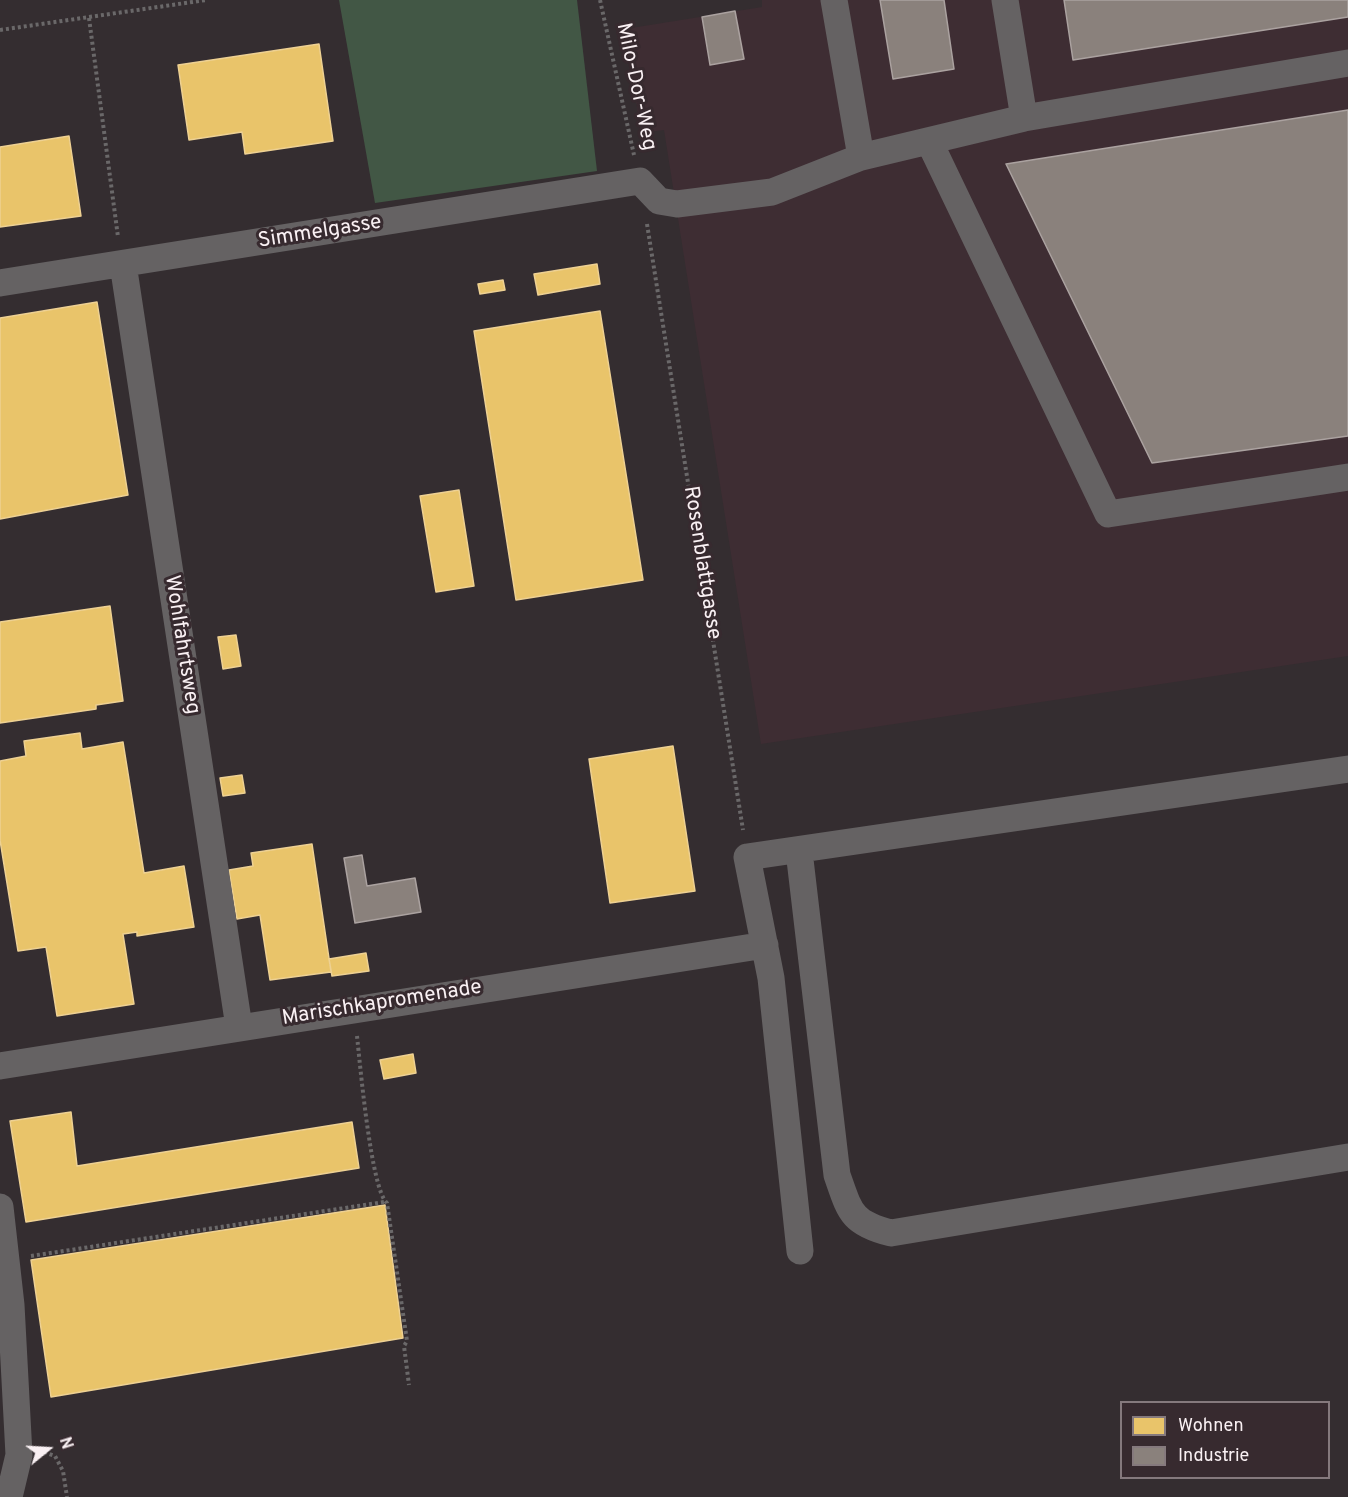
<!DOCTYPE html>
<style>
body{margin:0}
#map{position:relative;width:1348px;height:1497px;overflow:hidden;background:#342d30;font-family:Overpass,sans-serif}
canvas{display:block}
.legend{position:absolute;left:1120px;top:1401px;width:210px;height:78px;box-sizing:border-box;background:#372a2f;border:2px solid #85797d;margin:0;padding:8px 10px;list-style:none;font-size:18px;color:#f9f0f3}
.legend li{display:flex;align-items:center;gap:12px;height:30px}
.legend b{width:30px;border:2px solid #85797d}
.north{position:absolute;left:18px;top:1419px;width:60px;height:60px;-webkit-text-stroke:4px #372a2f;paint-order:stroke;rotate:72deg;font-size:16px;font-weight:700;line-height:24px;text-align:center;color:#f9f0f3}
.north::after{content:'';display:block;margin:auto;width:21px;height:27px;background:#f9f0f3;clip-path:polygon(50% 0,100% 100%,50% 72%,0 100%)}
</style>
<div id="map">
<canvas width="1348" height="1497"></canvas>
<ul class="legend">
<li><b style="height:16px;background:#e9c46a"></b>Wohnen</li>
<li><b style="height:16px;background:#8a817c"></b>Industrie</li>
</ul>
<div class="north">N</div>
</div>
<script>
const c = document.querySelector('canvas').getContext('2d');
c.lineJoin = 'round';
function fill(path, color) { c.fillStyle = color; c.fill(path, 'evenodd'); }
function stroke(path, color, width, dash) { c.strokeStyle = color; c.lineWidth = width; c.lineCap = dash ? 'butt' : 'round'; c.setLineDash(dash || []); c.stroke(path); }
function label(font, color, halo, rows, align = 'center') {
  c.font = font + ' Overpass,sans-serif'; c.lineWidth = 6; c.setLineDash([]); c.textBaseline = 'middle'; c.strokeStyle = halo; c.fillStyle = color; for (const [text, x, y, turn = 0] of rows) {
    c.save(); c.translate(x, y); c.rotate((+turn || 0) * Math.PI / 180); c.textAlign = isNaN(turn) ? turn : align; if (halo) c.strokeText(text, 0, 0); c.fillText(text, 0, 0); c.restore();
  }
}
fill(new Path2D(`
 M762,0h586v656l-587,88 -97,-614 -23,3 -16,-104 137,-22z`), '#3e2d33');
fill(new Path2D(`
 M339,0h238l20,171 -222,32z`), '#425745');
const homes = new Path2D(`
 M319,44l14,97 -88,13 -3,-22 -53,8 -11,-75z
 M69,136l12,80 -81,11v-80z
 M597,264l3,20 -62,11 -4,-21z
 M503,280l2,10 -25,4 -2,-10z
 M97,302l31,193 -128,24v-201z
 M600,311l43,269 -127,20 -42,-269z
 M459,490l15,96 -38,6 -16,-96z
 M110,606l13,95 -27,4v4l-96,14v-101z
 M236,635l5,31 -18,3 -5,-32z
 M80,733l2,16 41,-7 21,131 40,-7 10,61 -57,9v-4l-14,2 11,70 -77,12 -11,-69 -28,4 -18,-111v-79l26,-5 -2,-15z
 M673,746l22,145 -85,12 -21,-144z
 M242,775l3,18 -22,3 -3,-18z
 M312,844l19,128 -61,8 -10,-65 -23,4 -8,-49 24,-4 -2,-13z
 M366,953l3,18 -37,5 -3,-17z
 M413,1054l3,19 -32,6 -4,-19z
 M71,1112l6,54 275,-44 7,46 -333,54 -16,-101z
 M385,1205l18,133 -352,59 -20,-137z`);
fill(homes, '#e9c46a');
stroke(homes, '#eed193', 1.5);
const industry = new Path2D(`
 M880,0h64l10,69 -61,10z
 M1064,0h284v17l-275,43z
 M735,11l9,48 -34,6 -8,-48z
 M1348,110v326l-196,27 -146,-299z
 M362,855l5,31 48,-8 6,34 -66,11 -11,-65z`);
fill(industry, '#8a817c');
stroke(industry, '#aba2a0', 1.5);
stroke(new Path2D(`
 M600,0l34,155
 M89,18l29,219
 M0,30l206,-30
 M647,224l96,606
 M357,1036c3,27 14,154 30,167l20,138 -3,5 5,39
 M31,1256l353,-54
 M44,1452l11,4 8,15 4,26`), '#6a6869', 4, [3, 3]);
stroke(new Path2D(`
 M834,0l27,157
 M1005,0l19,118
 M929,141l179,373 240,-37
 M123,264l116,763
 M0,283l640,-102 19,20 18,3 95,-12 89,-35 163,-39 324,-55
 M799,851l38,324c13,37 14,48 54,58l457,-76
 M0,1066l765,-121
 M0,1207l11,98 8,150 -10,42
 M800,1251l-29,-273 -24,-121 601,-88`), '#656263', 27);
label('21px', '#f9f0f3', '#372a2f', [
 ["Milo-Dor-Weg",635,87,78],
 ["Simmelgasse",320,233,-9],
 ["Rosenblattgasse",701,563,81],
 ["Wohlfahrtsweg",181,645,81],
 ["Marischkapromenade",382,1004,-9]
]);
</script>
